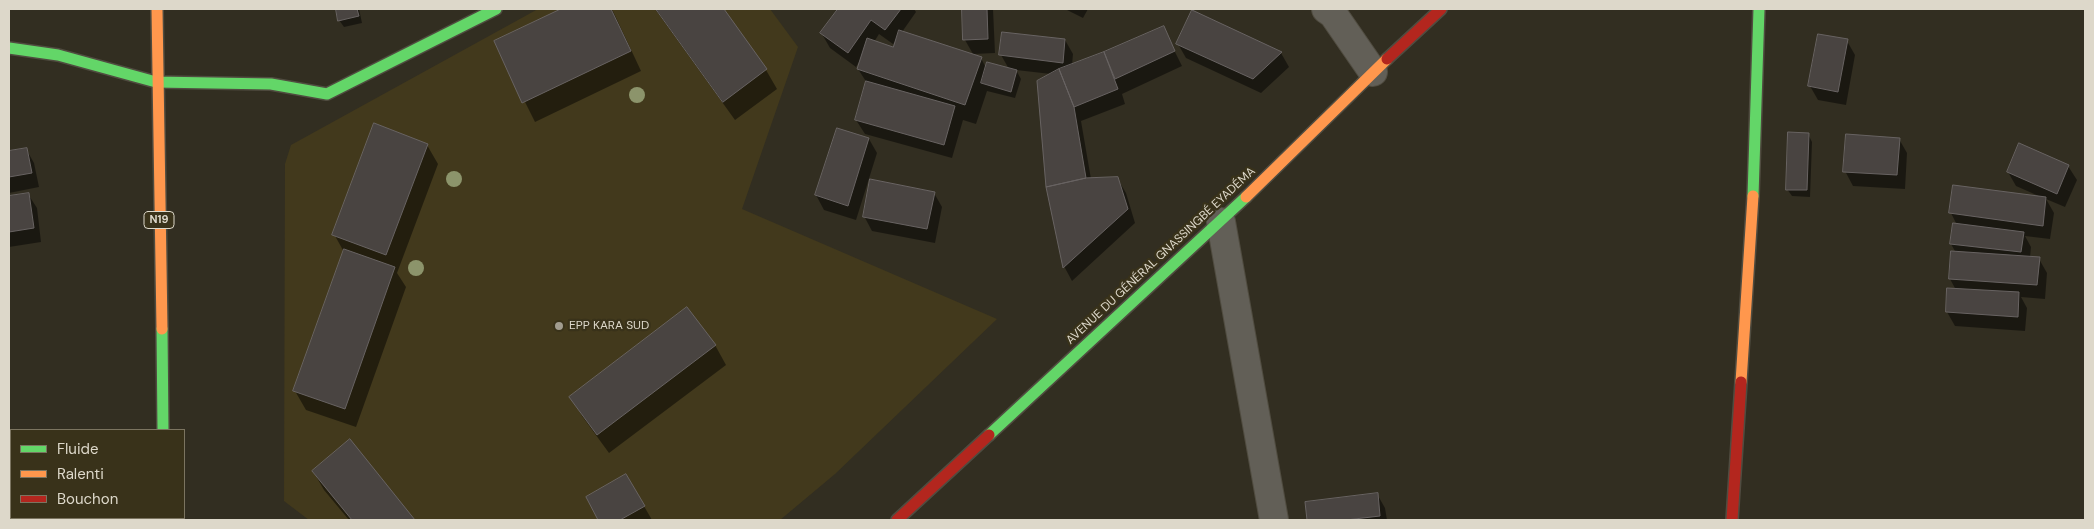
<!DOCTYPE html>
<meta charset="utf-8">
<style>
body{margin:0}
#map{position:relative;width:2094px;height:529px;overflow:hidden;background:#322e21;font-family:"DM Sans",sans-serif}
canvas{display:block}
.frame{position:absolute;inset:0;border:10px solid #ddd8ca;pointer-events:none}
.legend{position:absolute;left:10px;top:429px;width:175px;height:90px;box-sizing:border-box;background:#39321a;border:1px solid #7b7460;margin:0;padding:6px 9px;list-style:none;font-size:15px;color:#ddd8ca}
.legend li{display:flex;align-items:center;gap:10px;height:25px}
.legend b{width:25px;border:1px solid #7b7460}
</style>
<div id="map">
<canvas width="2094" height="529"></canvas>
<div class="frame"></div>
<ul class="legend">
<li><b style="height:6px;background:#63d668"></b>Fluide</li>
<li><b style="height:6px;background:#ff974d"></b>Ralenti</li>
<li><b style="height:6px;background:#b3261e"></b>Bouchon</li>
</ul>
</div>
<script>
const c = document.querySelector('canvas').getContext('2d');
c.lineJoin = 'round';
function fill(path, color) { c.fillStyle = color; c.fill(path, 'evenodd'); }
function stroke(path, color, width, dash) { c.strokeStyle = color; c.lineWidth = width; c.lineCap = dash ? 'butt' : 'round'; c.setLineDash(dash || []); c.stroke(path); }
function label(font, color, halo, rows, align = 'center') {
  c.font = font + ' "DM Sans",sans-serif'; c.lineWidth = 4.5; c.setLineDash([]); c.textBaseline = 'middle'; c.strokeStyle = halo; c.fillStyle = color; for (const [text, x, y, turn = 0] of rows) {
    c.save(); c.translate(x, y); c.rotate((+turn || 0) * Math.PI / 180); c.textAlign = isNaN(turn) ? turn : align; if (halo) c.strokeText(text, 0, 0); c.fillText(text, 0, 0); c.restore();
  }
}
fill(new Path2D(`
 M538,9h232l28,38 -56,162 255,110 -162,155 -55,46h-471l-25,-19 1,-337 6,-19z`), '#42391c');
fill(new Path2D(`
 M337,9h22l3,14 -18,4 -5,-7z
 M564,9h48l29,62 -106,51 -40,-80z
 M655,9h67l44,61 11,19 -42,31z
 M839,9h75l2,3 -14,20 79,26 5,10 23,1 -8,-14 64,-15 8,14 -1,11 91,-37 19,38 -60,28 3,10 -44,17 10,58 26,-1 9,15 9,30 -63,58 -7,-13 -17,-81 3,-113 -35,-4 5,9 -6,19 -28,-7 -11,33 -13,-4 -11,38 -87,-24 -9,-14 11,-37 -9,-14 2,-9 -4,7 -26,-19 -8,-14zM879,34l14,10 4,-4 -3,8 -20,-6z
 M963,9h30l2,44 -22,1 -8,-14z
 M1065,9h23l-5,9z
 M1193,12l88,41 8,14 -28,26 -75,-35 -8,-14z
 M1847,41l8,14 -9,50 -28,-5 -8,-14z
 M1808,134l4,8 -2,55 -18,-1 -5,-7z
 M869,139l8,14 -21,67 -32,-10 -8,-15z
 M1899,139l8,14 -2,36 -52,-3 -8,-15z
 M427,145l11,19 -41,109 9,14 -50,140 -50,-17 -11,-19 49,-139 -10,-18z
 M26,149l8,14 5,24 -30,6v-40z
 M2068,166l9,14 -12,27 -19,-8 8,14 -4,26 -25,-3 6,11 -1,11 9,1 8,14 -2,26 -24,-2 6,11 -2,23 -70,-5 -8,-14 2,-23 7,1 -6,-11 6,-26 -5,-9 6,-19 -6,-12 90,-16 -25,-11 -8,-14z
 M934,193l8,14 -7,36 -63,-12 -8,-15z
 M28,194l9,14 4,34 -32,5v-50z
 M715,345l11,20 -117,88 -27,-37 -11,-19z
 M349,441l65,79h-65l-25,-30 -11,-19z
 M626,475l26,45h-52l-13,-22z
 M1377,494l8,14 2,12h-79l-2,-17z`), '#0007');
const building = new Path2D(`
 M336,9h21l2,7 -21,5z
 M561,9h50l20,42 -109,52 -28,-62z
 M656,9h68l43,60 -44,33z
 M838,9h63l-16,21 -14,-10 -23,33 -28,-20z
 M962,9h25l1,30 -25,1z
 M1192,10l90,42 -29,27 -77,-35z
 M1164,26l11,25 -60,28 -11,-27z
 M899,30l83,27 -17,48 -108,-36 10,-31 26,9z
 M1002,32l63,7 -2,24 -64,-8z
 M1818,34l30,5 -10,53 -30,-6z
 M1104,52l14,37 -44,18 -15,-38z
 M987,62l30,8 -6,22 -30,-9z
 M1059,69l15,38 12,71 -40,9 -9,-106z
 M866,81l89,25 -11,39 -89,-25z
 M374,123l54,21 -42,111 -54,-20z
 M837,128l32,10 -21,68 -33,-11z
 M1788,132l21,1 -2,57h-21z
 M1846,134l54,4 -3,37 -54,-3z
 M2019,143l50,22 -12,29 -50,-22z
 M27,148l5,25 -23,4v-26z
 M1118,177l10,32 -65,59 -17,-81 40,-9z
 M870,179l65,13 -8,37 -64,-12z
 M1953,185l93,12 -3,29 -94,-13z
 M29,193l5,35 -25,4v-36z
 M1953,223l71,9 -3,20 -71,-8z
 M344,249l51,18 -50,142 -52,-18z
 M1951,251l89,6 -3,28 -88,-6z
 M1947,288l72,4 -1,25 -72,-5z
 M687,307l29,38 -119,90 -28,-38z
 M350,439l65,81h-63l-40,-49z
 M626,474l19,32 -25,14h-22l-12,-23z
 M1378,493l2,23 -34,4h-39l-2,-18z`);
fill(building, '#494441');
stroke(building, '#686362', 1);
const street = new Path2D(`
 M1326,9l7,5 40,58
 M1221,222l53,298`);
const fast = new Path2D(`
 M9,48l49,7 98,27 115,2 56,10 169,-85
 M1753,196l6,-187
 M162,329l1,101
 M989,435l257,-238
 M164,518v2`);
const slow = new Path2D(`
 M157,9l5,320
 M1246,197l141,-138
 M1741,382l12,-186`);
const jam = new Path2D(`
 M1387,59l54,-50
 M897,520l92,-85
 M1732,520l9,-138`);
stroke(street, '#504c40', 30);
stroke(fast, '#504c40', 14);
stroke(slow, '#504c40', 14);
stroke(jam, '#504c40', 14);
stroke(street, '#625f57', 28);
stroke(fast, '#63d668', 11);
stroke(slow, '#ff974d', 11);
stroke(jam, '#b3261e', 11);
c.fillStyle = '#8c946b';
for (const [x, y] of [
 [637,95],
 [454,179],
 [416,268]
]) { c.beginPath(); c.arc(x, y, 8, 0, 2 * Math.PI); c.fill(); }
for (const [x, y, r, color] of [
 [559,326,5,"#a19c8f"]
]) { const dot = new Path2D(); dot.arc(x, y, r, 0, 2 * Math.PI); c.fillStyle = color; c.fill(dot); stroke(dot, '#39321a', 2); }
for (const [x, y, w] of [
 [159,220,30]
]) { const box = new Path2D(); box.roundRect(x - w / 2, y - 8.5, w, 17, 4); c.fillStyle = '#39321a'; c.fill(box); stroke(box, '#ddd8ca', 1); }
label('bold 11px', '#ddd8ca', null, [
 ["N19",159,220]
]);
label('12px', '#ddd8ca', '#39321a', [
 ["AVENUE DU GÉNÉRAL GNASSINGBÉ EYADÉMA",1161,256,-43]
]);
label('12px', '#ddd8ca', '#39321a', [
 ["EPP KARA SUD",569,326]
], 'left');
</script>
